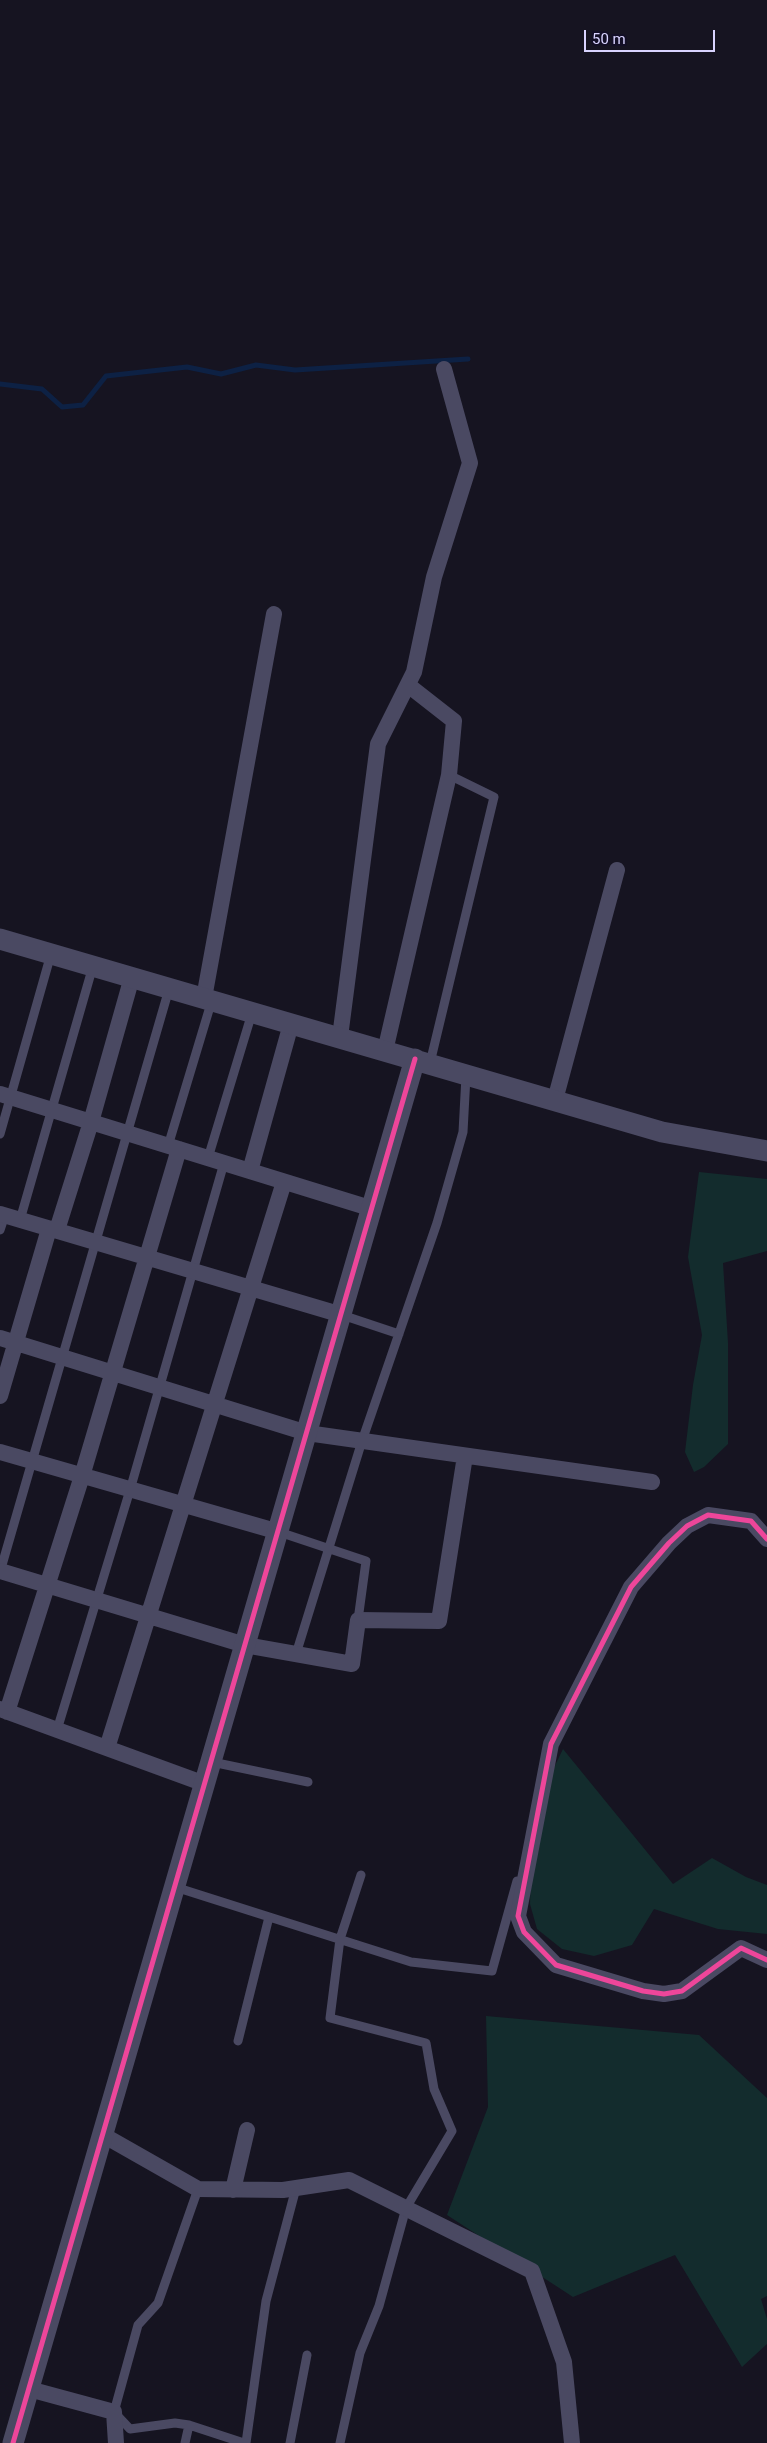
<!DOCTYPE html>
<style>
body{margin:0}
#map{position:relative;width:767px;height:2443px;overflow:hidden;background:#161421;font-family:Roboto,sans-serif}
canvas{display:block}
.scale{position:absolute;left:584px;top:30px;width:131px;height:22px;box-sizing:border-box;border:2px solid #d9d4ff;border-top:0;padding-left:6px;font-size:15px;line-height:18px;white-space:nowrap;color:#d9d4ff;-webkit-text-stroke:4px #130f26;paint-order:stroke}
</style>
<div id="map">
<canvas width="767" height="2443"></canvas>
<div class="scale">50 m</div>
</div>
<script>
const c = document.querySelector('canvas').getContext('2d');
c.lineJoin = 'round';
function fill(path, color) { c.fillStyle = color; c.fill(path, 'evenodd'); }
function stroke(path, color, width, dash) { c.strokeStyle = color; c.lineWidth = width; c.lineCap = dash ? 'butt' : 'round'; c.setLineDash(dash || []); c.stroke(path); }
fill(new Path2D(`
 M699,1172l68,7v72l-44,12 5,80v101l-24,23 -10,5 -9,-20 8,-67 9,-50 -14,-78z
 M563,1749l110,135 39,-26 34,19 21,8v49l-49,-5 -64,-20 -22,36 -38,11 -32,-7 -25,-20 -7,-25 1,-35 16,-87z
 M486,2016l213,19 68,63v198l-6,3 6,20v25l-25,23 -67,-112 -102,42 -126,-82 41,-108z`), '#132c2d');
stroke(new Path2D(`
 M0,384l42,5 20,18 21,-2 23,-29 81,-9 34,7 35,-9 39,5 173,-11`), '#0d2144', 5);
stroke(new Path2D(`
 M430,1063l64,-266 -45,-22
 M0,1134l51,-180
 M168,1146l44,-146
 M208,1158l44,-145
 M20,1220l73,-254
 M0,1230l5,-15
 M342,1315l57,19
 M279,1532l87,29 -8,59
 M0,1572l169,-583
 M296,1654l66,-213 75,-218 26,-91 3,-56
 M57,1730l73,-240 94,-327
 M212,1762l96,20
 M175,1887l236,75 81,9 25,-90
 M238,2041l31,-124
 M198,2189l-40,114 -20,22 -24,87 16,17 45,-6 14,2 55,18
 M185,2443l4,-18
 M246,2443l20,-142 30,-113
 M290,2443l17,-88
 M340,2443l20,-90 19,-47 27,-98 46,-77 -18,-42 -8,-46 -96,-25 10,-79 21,-64`), '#4a4962', 9);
stroke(new Path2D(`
 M204,998l70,-384
 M340,1037l38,-293 36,-72 20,-95 36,-114 -26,-94
 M385,1051l64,-276 5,-54 -46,-36
 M0,1094l373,115
 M555,1100l62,-230
 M250,1171l41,-147
 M0,1214l342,101
 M57,1230l34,-108 41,-145
 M0,1338l307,95 345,49
 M0,1396l49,-167
 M0,1452l279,80
 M767,1539l-16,-18 -43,-6 -21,11 -18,17 -38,44 -80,157 -33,172 6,16 32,33 87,26 21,3 18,-3 59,-43 26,12
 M0,1571l245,74 107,19 6,-44 81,1 26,-165
 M0,1709l205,75
 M7,1712l75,-236 97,-327
 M107,1748l177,-566
 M103,2135l95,54 85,1 66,-10 183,91 32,91 8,81
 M233,2190l14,-60
 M29,2389l85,23 2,31`), '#4a4962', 16);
stroke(new Path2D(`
 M0,939l662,193 105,19
 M13,2443l402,-1384`), '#4a4962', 21);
stroke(new Path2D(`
 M767,1539l-16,-18 -43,-6 -21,11 -18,17 -38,44 -80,157 -33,172 6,16 32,33 87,26 21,3 18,-3 59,-43 26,12
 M13,2443l402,-1384`), '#ed469a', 5);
</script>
